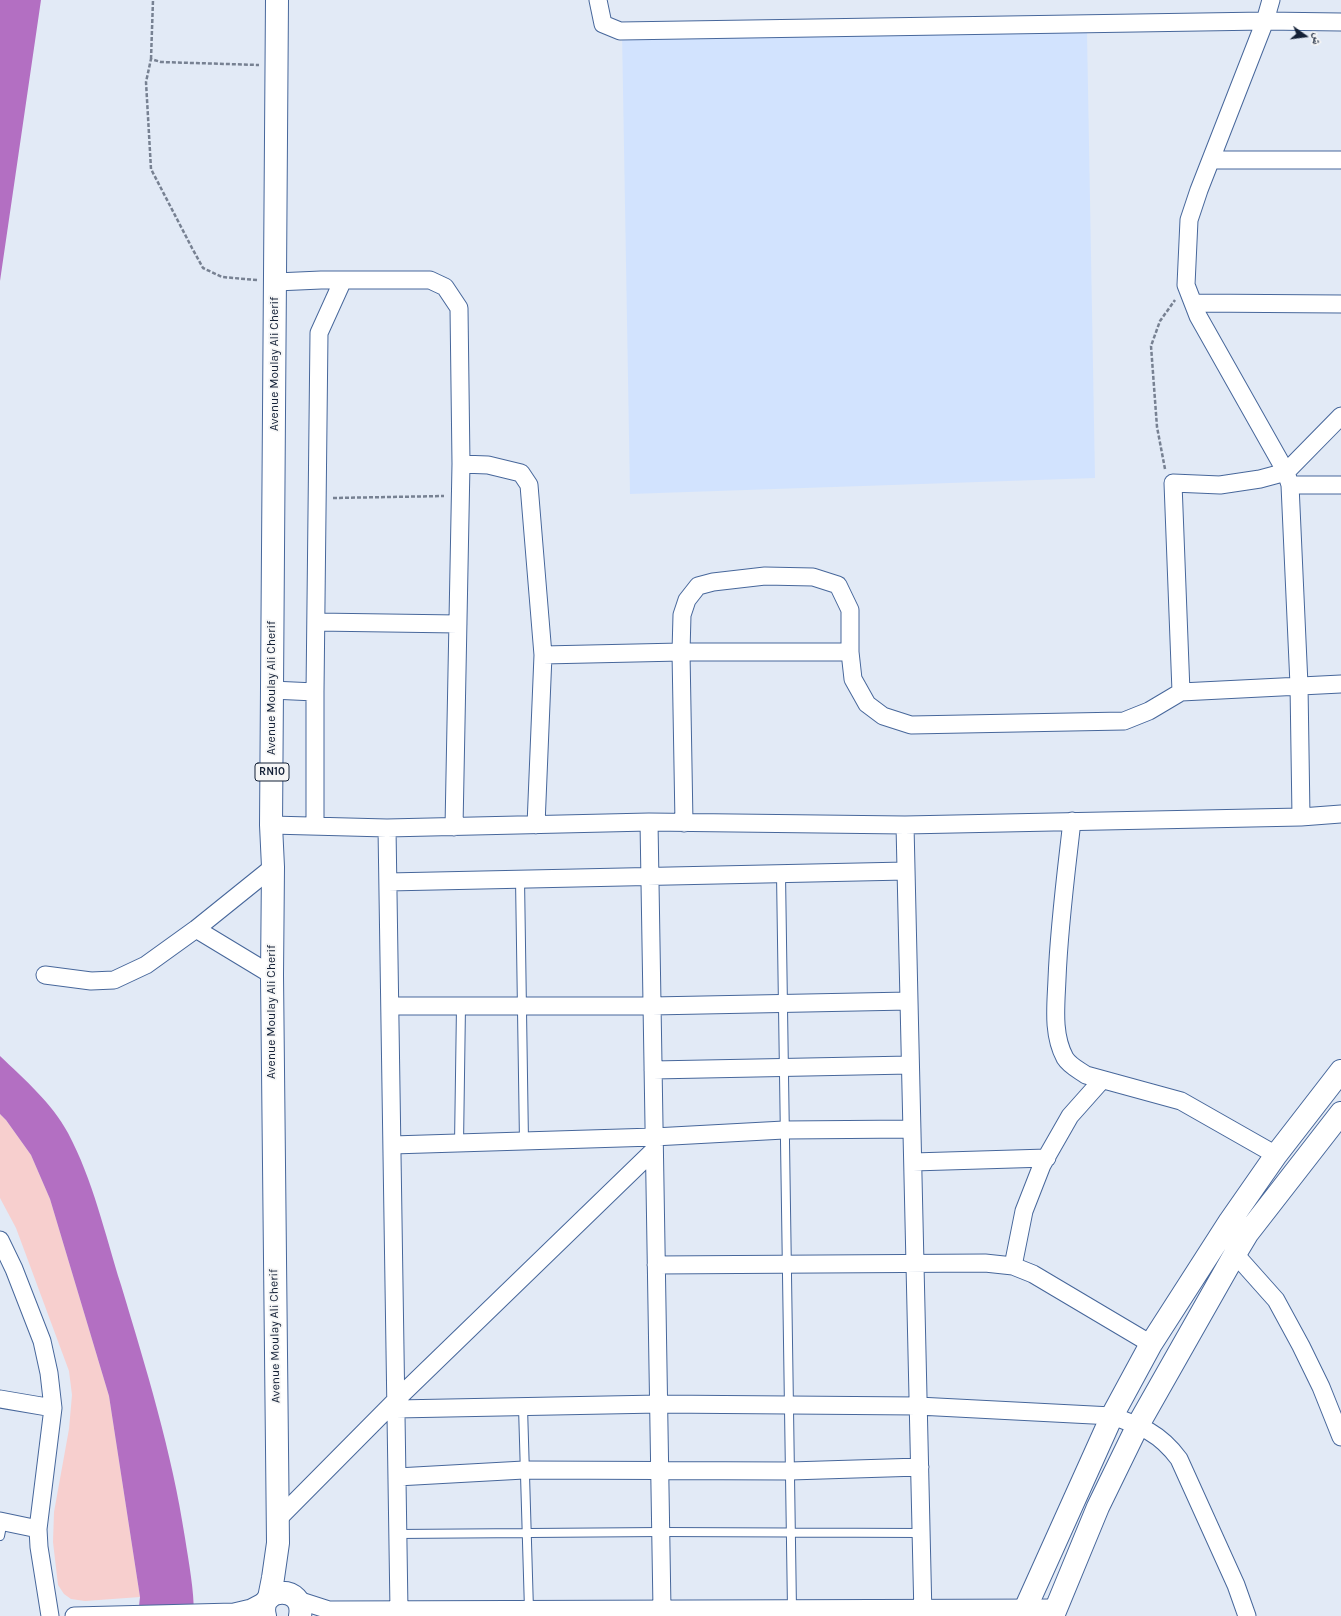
<!DOCTYPE html>
<meta charset="utf-8">
<style>
body{margin:0}
#map{position:relative;width:1341px;height:1616px;overflow:hidden;background:#e2eaf6;font-family:Karla,"Noto Naskh Arabic",sans-serif}
canvas{display:block}
.north{position:absolute;left:1285px;top:16px;width:40px;height:40px;-webkit-text-stroke:3px #f6f6f6;paint-order:stroke;rotate:104deg;font-size:11px;font-weight:700;line-height:16px;text-align:center;color:#132036}
.north::after{content:'';display:block;margin:auto;width:14px;height:18px;background:#132036;clip-path:polygon(50% 0,100% 100%,50% 72%,0 100%)}
</style>
<div id="map">
<canvas width="1341" height="1616"></canvas>
<div class="north">ش</div>
</div>
<script>
const c = document.querySelector('canvas').getContext('2d');
c.lineJoin = 'round';
function fill(path, color) { c.fillStyle = color; c.fill(path, 'evenodd'); }
function stroke(path, color, width, dash) { c.strokeStyle = color; c.lineWidth = width; c.lineCap = dash ? 'butt' : 'round'; c.setLineDash(dash || []); c.stroke(path); }
function label(font, color, halo, rows, align = 'center') {
  c.font = font + ' Karla,sans-serif'; c.lineWidth = 3.5; c.setLineDash([]); c.textBaseline = 'middle'; c.strokeStyle = halo; c.fillStyle = color; for (const [text, x, y, turn = 0] of rows) {
    c.save(); c.translate(x, y); c.rotate((+turn || 0) * Math.PI / 180); c.textAlign = isNaN(turn) ? turn : align; if (halo) c.strokeText(text, 0, 0); c.fillText(text, 0, 0); c.restore();
  }
}
fill(new Path2D(`
 M622,32l465,1 8,445 -465,16z`), '#d2e3fe');
fill(new Path2D(`
 M0,1114l6,6 25,35 19,44 59,197 31,201 -55,4 -14,-2 -7,-5 -6,-9 -5,-43 1,-30 15,-83 3,-34 -3,-24 -53,-143 -16,-30z`), '#f7cfce');
fill(new Path2D(`
 M0,0h41l-41,281z
 M0,1056c24,23 52,47 68,77 25,47 37,101 53,152 25,83 51,167 64,253 4,26 9,51 9,78h-56l2,-19 -31,-201 -59,-197 -19,-44 -25,-35 -6,-6z`), '#b36fc2');
const lane = new Path2D(`
 M781,874l11,735
 M520,879l4,263
 M459,1144l2,-138
 M523,1407l6,203
 M397,1534l264,-2 260,1
 M0,1536l3,-15`);
const street = new Path2D(`
 M598,0l5,24 17,7 645,-10 76,1
 M1271,0l-6,21 -66,169 -10,30 -3,65 12,31 88,156 4,13 9,200 2,132
 M1211,160h130
 M276,282l45,-2h109l15,7 14,21 2,156 -7,363
 M1193,303l148,1
 M461,464l27,1 33,8 8,12 14,170 -7,170
 M1290,485h51
 M316,622l142,2
 M543,655l138,-3h169
 M272,690l43,2v134
 M315,692l4,-359 24,-53
 M1181,692l-8,-209 47,2 40,-6 26,-7 55,-56
 M1072,821c-6,53 -13,105 -15,158 -1,26 -5,55 8,79 5,8 14,12 21,17l95,26 95,54
 M649,822l13,787
 M684,823l-3,-171 1,-37 5,-15 11,-14 15,-4 52,-6 48,1 25,8 12,25v42l3,27 14,25 16,12 28,9 213,-4 25,-10 32,-19 160,-8
 M271,825l116,3 262,-6 256,3 396,-8 40,-3
 M905,825l18,791
 M387,828l12,782
 M388,882l518,-11
 M196,929l76,46
 M45,975l46,6 23,-1 32,-15 50,-36 77,-62
 M390,1006h262l257,-5
 M653,1070l257,-5
 M392,1145l262,-8 130,-7 128,-1
 M913,1162l134,-4
 M0,1240l14,29 28,72 7,32 4,35 -15,121 1,18 11,69
 M1235,1254l41,46 25,46 20,41 20,50
 M656,1265l329,-2 28,3 20,8 118,70
 M1013,1266l11,-55 18,-46 28,-49 32,-36
 M0,1399l53,9
 M396,1409l263,-5 259,2 194,10c29,10 48,17 67,43l57,126 11,31
 M397,1477l127,-7 266,1 130,-4
 M277,1520l119,-120 258,-250
 M0,1521l38,8
 M298,1600l31,10 728,-2
 M74,1616l160,-4 17,-4 17,-9`);
const secondary = new Path2D(`
 M1022,1616l90,-200 39,-72 79,-123 46,-66 65,-84
 M1053,1616l45,-109 40,-82 97,-171 12,-20 94,-121`);
const primary = new Path2D(`
 M269,1598l4,-20 5,-35 -6,-568 1,-108 -2,-42 6,-825
 M265,1616c-8,-30 41,-32 35,0`);
stroke(lane, '#47679b', 10);
stroke(street, '#47679b', 19);
stroke(secondary, '#47679b', 24);
stroke(primary, '#47679b', 24);
stroke(new Path2D(`
 M151,59l2,-59
 M257,280l-35,-3 -19,-9 -11,-20 -41,-79 -5,-87 5,-23 10,3 98,3
 M1165,469l-8,-42 -6,-81 9,-25 15,-21
 M333,498l111,-2`), '#778192', 2.5, [4, 2]);
stroke(lane, '#fff', 8);
stroke(street, '#fff', 17);
stroke(secondary, '#fff', 22);
stroke(primary, '#fff', 22);
for (const [x, y, w] of [
 [272,772,34]
]) { const box = new Path2D(); box.roundRect(x - w / 2, y - 9, w, 18, 3); c.fillStyle = '#f6f6f6'; c.fill(box); stroke(box, '#132036', 1); }
label('bold 11px', '#132036', null, [
 ["RN10",272,772]
]);
label('12px', '#132036', '#f6f6f6', [
 ["Avenue Moulay Ali Cherif",275,364,-90],
 ["Avenue Moulay Ali Cherif",272,688,-90],
 ["Avenue Moulay Ali Cherif",272,1012,-90],
 ["Avenue Moulay Ali Cherif",275,1336,-91]
]);
</script>
